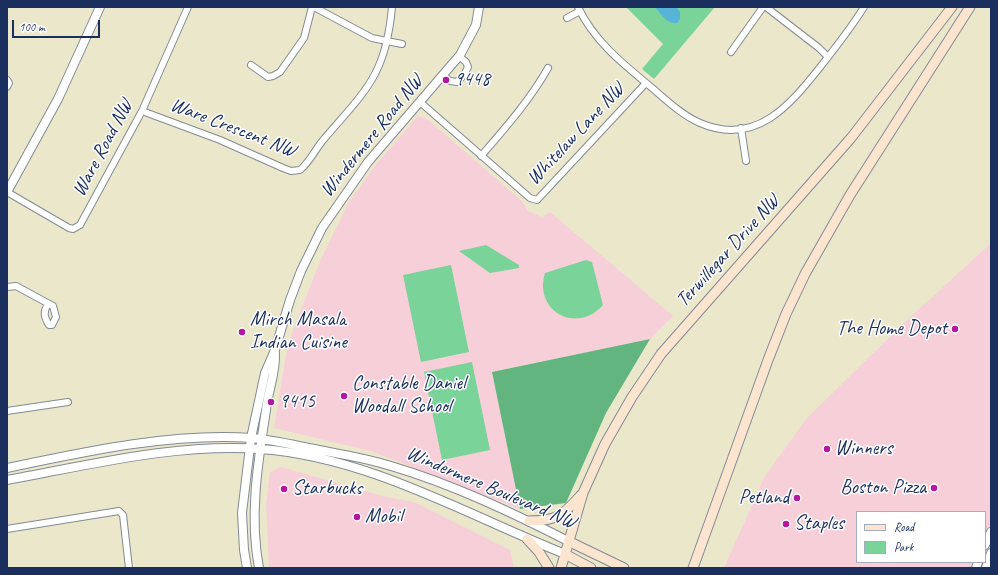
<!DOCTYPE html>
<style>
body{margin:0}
#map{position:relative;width:998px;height:575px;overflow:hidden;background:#ebe7cb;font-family:Caveat,sans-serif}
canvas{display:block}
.frame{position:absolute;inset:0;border:8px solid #1b2f5e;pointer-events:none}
.legend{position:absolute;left:856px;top:511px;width:130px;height:52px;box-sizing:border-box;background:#fff;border:1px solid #a4acbf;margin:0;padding:5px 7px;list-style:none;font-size:12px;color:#1b2f5e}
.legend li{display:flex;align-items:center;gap:8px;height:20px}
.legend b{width:20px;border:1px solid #a4acbf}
.scale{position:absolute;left:12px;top:20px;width:88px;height:18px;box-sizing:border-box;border:2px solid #1b2f5e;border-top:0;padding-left:5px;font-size:12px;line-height:14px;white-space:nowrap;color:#1b2f5e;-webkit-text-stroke:3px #fff;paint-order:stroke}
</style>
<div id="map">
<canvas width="998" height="575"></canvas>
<div class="frame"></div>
<ul class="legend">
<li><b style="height:5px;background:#fce5cf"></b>Road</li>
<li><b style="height:11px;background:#7ad398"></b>Park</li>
</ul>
<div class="scale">100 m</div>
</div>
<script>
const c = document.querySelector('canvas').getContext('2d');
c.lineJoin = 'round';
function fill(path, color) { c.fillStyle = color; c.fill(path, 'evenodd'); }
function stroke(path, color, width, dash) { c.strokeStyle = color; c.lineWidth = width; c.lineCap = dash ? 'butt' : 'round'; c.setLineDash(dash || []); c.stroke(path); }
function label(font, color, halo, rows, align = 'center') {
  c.font = font + ' Caveat,sans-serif'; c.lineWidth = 3; c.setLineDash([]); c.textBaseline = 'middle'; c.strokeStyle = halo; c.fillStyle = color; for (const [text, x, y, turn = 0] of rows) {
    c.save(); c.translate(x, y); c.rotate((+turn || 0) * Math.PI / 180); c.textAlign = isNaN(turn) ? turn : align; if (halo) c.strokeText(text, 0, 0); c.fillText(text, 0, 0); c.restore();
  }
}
fill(new Path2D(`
 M418,116l8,2 97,84 5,9 14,6 8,-5 123,104 -23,23 -158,33 28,137 -149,-58 -97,-23 14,-85 33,-84 28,-57 29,-40z
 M991,243v325h-267l40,-90 42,-59 98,-96zM857,512h128v50h-128z
 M281,467l101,29 32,6 96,48 4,18h-245l-3,-63 4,-33z`), '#f6cfd9');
fill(new Path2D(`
 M626,7l81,1 8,-1 -61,72 -12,-10 21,-25z
 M486,245l33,20v3l-29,5 -31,-22z
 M586,260l6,2 11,43c-26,30 -70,6 -58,-32z
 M451,265l18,87 -48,10 -18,-87z
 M472,362l18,88 -48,10 -18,-88z`), '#7ad398');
fill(new Path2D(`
 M650,339l-44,74 -40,90 -46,6 -28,-137z`), '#63b580');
fill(new Path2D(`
 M655,7h21l4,5v7l-3,4c-11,1 -16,-9 -22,-16z`), '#58b4d6');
const minor = new Path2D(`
 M314,7l58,31 30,6
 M578,7c16,34 45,57 73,80 15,13 31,28 49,36 56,24 90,-18 121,-57 15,-19 30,-38 43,-59
 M766,7l53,41 9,9
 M567,18l13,-7
 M731,52l32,-45
 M251,65l17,12 5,-1 7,-4 24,-34 8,-31
 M443,75l7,6 7,1 7,-7 4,-8 -2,-5 -7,-6
 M7,80l2,3 -2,4
 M420,102l110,96 7,2 109,-117
 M142,111l78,29 63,28 8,3 9,-1c10,-8 16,-22 24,-31 42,-49 62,-64 68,-132
 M741,128l5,33
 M481,156c25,-29 49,-56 67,-88
 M7,192l62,36 4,1 7,-4 62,-114 46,-104
 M7,287l9,-1 37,20 3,11 -4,8h-3c-5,-8 -6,-13 -1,-21
 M7,411l61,-9
 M7,529l112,-18 4,4 6,53`);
const tertiary = new Path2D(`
 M7,192l51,-93 42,-92
 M7,468c76,-16 167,-36 245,-30 21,2 42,7 62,11 26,5 52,9 77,17 61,18 120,46 177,75
 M7,480c83,-15 168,-37 254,-31 108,8 206,66 304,105
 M985,545l6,-13
 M247,568l-3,-18 -2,-37 9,-75 14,-65 10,-23 15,-50 11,-29 21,-43 46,-66 92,-107 16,-30 3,-18
 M259,568c-10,-52 -1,-106 7,-158 2,-19 10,-37 9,-57
 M976,568l2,-6
 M986,568l5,-15`);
const secondary = new Path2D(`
 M529,521c29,0 34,-6 52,-26
 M527,539l12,13 10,16
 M568,541l56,27
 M565,554l26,14
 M561,568l22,-75 22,-49 27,-47 29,-43 190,-216 101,-131
 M693,568l75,-208 18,-46 19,-40 45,-79 120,-188`);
stroke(minor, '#838b94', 8);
stroke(tertiary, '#838b94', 10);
stroke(secondary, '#838b94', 11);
stroke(minor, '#fff', 6);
stroke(tertiary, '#fff', 8);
stroke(secondary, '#fce5cf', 9);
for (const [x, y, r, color] of [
 [446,80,4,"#b5179e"],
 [955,329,4,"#b5179e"],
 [242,332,4,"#b5179e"],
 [344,396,4,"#b5179e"],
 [271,402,4,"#b5179e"],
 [827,449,4,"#b5179e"],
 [934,488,4,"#b5179e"],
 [284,489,4,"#b5179e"],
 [797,498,4,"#b5179e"],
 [357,517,4,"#b5179e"],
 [786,524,4,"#b5179e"]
]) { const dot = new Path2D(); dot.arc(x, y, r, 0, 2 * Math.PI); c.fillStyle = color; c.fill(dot); stroke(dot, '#fff', 1.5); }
label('20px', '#1b2f5e', '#fff', [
 ["9448",454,80],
 ["Mirch Masala",250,320],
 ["Indian Cuisine",250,343],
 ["The Home Depot",947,329,"right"],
 ["Constable Daniel",352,384],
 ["Woodall School",352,407],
 ["9415",279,402],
 ["Winners",835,449],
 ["Boston Pizza",926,488,"right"],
 ["Starbucks",292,489],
 ["Petland",789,498,"right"],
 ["Mobil",365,517],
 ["Staples",794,524]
], 'left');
label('20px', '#1b2f5e', '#fff', [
 ["Ware Crescent NW",233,128,21],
 ["Whitelaw Lane NW",576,134,-47],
 ["Windermere Road NW",372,136,-51],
 ["Ware Road NW",103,148,-62],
 ["Terwillegar Drive NW",728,251,-48],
 ["Windermere Boulevard NW",491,488,23]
]);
</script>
